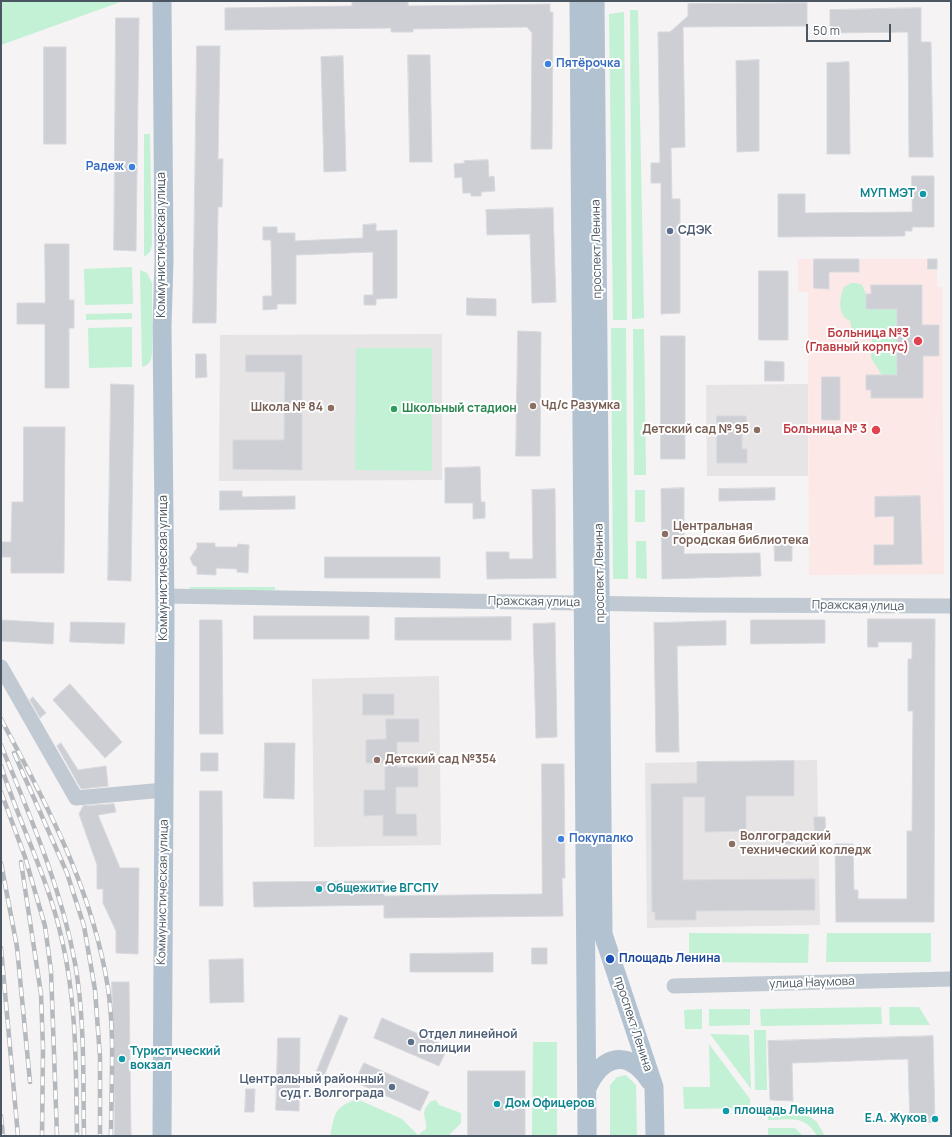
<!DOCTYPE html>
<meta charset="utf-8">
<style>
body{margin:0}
#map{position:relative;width:952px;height:1137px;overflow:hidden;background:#f5f3f3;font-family:Manrope,sans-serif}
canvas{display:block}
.frame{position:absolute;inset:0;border:2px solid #4a5661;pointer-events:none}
.scale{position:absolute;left:806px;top:24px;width:85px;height:18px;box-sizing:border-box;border:2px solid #4a5661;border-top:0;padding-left:5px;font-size:12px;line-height:14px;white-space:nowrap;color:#4a5661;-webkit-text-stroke:3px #fff;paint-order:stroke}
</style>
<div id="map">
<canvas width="952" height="1137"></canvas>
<div class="frame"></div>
<div class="scale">50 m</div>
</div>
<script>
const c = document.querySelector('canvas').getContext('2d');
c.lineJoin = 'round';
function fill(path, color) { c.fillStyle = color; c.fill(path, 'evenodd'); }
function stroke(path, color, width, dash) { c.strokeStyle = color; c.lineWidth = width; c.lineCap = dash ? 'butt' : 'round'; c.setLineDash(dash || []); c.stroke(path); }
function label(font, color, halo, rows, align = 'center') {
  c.font = font + ' Manrope,sans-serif'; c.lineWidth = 4; c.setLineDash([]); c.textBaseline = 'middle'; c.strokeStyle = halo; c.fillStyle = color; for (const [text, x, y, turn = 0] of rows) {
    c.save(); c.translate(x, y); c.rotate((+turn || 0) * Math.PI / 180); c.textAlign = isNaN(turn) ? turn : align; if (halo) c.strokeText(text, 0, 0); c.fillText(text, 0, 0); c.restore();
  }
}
fill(new Path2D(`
 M442,334v146l-223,1 1,-146z
 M808,384v92h-101l-1,-91z
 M439,676l2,169 -127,2 -2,-168z
 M817,760l3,165 -173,3 -2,-165z`), '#e6e4e5');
fill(new Path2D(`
 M798,259h139v28h5l2,287 -135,1 -1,-283h-10z`), '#fce8e6');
fill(new Path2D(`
 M1,1h122l-122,44z
 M630,10h8l6,308 -12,1z
 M624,12l3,308h-14l-4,-306z
 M144,134h6l2,111 -2,7 -6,5z
 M132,267l1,37 -48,1 -1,-36z
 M140,270l7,3 5,10v71c-1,8 -3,11 -10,13z
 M851,283h5l6,2 4,9v15h31v66h-15l-11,-17 1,-20h-11l-9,-6 -2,-11c-13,-6 -11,-22 -6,-34z
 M132,313v6l-46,1v-6z
 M132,327v40l-43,1 -1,-40z
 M611,328h15l2,251h-15z
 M633,329h11l2,146h-12z
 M356,348h76v123l-77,-1z
 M635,490h10v32h-10z
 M636,541h10l1,38 -11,-1z
 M189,587h86v3h-83z
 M689,933l120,1 -1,29 -119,-1z
 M827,933h104v29h-105z
 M881,1007l1,17 -121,2 -1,-17z
 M889,1007h30l11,18h-40z
 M702,1009v20h-17l-1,-19z
 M709,1009h41v16l-41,1z
 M754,1030h12l1,60h-12z
 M710,1034l39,1 2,54z
 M533,1042h24v93h-25z
 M709,1044l41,55v9l-66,1 -1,-22h27z
 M626,1075l10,10 1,51h-27v-51l7,-8z
 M354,1100h5l43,19 16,16 8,-6c2,-13 -8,-14 5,-28l5,-1 3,5 22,8v10l-13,13h-118c5,-20 2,-27 24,-36z
 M804,1113l12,8 9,15h-8c-12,-22 -28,-16 -49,-16v-6z
 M768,1128h27l8,8h-35z`), '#c3f1d5');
const building = new Path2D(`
 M352,1h56v5l142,-2v8h3l-1,137h-21l1,-116 -5,-6 -114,2v3h-22v-4l-166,2v-22l127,-2z
 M807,3v23l-124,1 2,120 -14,1 1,51h8v114l-19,1v-131h-10v-20h9l-2,-131h12l18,-16v-12z
 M921,8v34h10l2,115h-24l-1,-125 -78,1v-23z
 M116,18h23l-3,233 -22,-1z
 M197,46h23l-2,113h5l-1,48h-4l-2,116h-23z
 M44,47h22v97h-22z
 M408,55h22l2,107h-22z
 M343,56l3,115 -22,1 -3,-115z
 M759,60v91l-22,1 -1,-91z
 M849,62l1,92h-23v-91z
 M488,160l1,17 5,-1 1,15 -14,1v4h-10v-3h-8l-1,-16 -7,1 -1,-14 11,-1 -1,-2z
 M912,176h22v51h-22v4h-7v5l-127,1v-43h27v19l107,-1z
 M553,208l3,94 -24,1 -2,-69 -43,1 -1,-25z
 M376,224v7l21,-1v68l-21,1v6h-12v-10h9v-43l-77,3v49h-19v5l-14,1v-14h9l-1,-56h-8v-13h14v6h18v8l68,-3v-13z
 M45,244h24v56h5v28h-5v60h-24v-64h-28v-21h28z
 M814,259h45v13h-30v17l-15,-1z
 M928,259h9v10h-9z
 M759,271h29v69h-29z
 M871,285h51v40h17v31h-16v42h-52v-8h-5v-15h31v-66h-31v-15h5z
 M467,298l29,1v17l-29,-1z
 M518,331l23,1 -1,124h-24z
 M661,336h24v123h-24z
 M196,354h10l1,23 -11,1z
 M246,355h56v115l-69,-1v-29h51l1,-68h-39z
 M765,361l19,1v19h-19z
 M822,377h18v43h-18z
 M111,384l23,1 -3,196 -23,-1z
 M717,416h29l1,15h-5v18h5v14h-30z
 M24,427h41l-1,146h-53v-16h-10v-15h10l1,-40h11z
 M480,467l1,35h4v16l-12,1v-16h-28v-35z
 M684,488v66l76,-1 1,23 -99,3 -1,-90z
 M775,488v12l-56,1v-12z
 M555,489l1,89 -69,1 -1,-27h23v7h24l-1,-69z
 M220,491h22v6l53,-1v13l-75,1z
 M920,496l2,68 -48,1v-20h20v-29l-19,1v-20z
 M774,540h18v21h-17z
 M197,543h18v4h22l1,-3 11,1 -1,28 -11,-1v-3l-21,-1v7l-19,-1v-7l-4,-2 -3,-7 7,-10z
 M325,557h115v21h-115z
 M254,616h115v23h-115z
 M511,617v23h-116v-22z
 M868,619h67l-1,303h-98l-1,-78h18l1,46h4v9h49v-68h5l1,-120h-5v-52h4v-17h-34v5h-10z
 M2,620l52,3 -1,21 -52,-3z
 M200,620h22l1,114h-23z
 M751,620h74v23l-74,1z
 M726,621v24l-49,1 2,106h-23l-2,-129z
 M71,622l54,1 -1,21 -54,-2z
 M555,623l2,114 -21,1 -3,-114z
 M70,684l52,58 -17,16 -52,-58z
 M363,694h31v21h-31z
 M33,697l13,16 -6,5 -10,-18z
 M386,719h33v23h-22v25h21v20h-22v27h20l1,22h-34v-21l-19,1v-26h21v-27h-19v-23l20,-1z
 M61,743l17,27 28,-4 2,20 -27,3 -24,-43z
 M265,743h30l-1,56 -30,-1z
 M201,753h17v18h-17z
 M794,761v35h-48v35l-41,1v-35h-22v83l132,-1v31l-119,1v9h-41v-8h-3l-1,-128 46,-1v-21z
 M542,764h22l1,114h-3l1,38 -179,2v-13l-130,2 -1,-25 131,-1v15l158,-2z
 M200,791h22l1,115h-23z
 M114,804l2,8 -18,3 22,53h19l-1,86 -22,-1v-22l-13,-28v-14h-6v-24l-18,-51 4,-8z
 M814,817h11l1,18h-11z
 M779,835h12v9h-11z
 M532,948h15v16h-15z
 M493,953v19h-83v-18z
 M243,959l1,43 -34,1 -1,-43z
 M112,982h17l2,154h-16z
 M340,1015l8,3 -24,58 -8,-3z
 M382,1018l66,29 -9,19 -65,-28z
 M933,1036l2,86 -25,1 -2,-64 -116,4 1,38 -23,-1 -2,-59z
 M278,1038h22l-1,73 -23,-1z
 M364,1063l65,29 -9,19 -65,-29z
 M468,1071h57v65h-57z
 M246,1089h9l-1,23h-9z`);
fill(building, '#cdcfd5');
stroke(building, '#d7d9de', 1);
stroke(new Path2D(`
 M165,596l530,9 256,1
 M1,667l75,131 88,-8
 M674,986l277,-7`), '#c1cad2', 15);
stroke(new Path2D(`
 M162,1l2,260 -2,65 3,290 -3,520
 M579,1l8,1135
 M595,1l8,933 51,153 1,49
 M587,1088c16,-34 41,-39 63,-7`), '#b3c2d1', 19);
const rail = new Path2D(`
 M1,719c46,85 92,172 107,269 7,48 3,99 3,148
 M1,745c29,71 60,142 74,218 10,57 8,116 9,173
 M14,753l53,120 17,53 11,64 5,67v79
 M1,766c19,59 48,114 61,174 15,64 14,131 15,196
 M1,792l24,65 20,69 6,45 6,165
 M21,862l20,132 2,54 -1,88
 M1,863l16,84 13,135
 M1,948l17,188
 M1,1116l2,20`);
stroke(rail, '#b5b8bd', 4.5);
stroke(rail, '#fff', 3, [9]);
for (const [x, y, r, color] of [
 [548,64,4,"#3f7fe0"],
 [132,167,4,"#3f7fe0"],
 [923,194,4,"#0f9aa8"],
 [670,231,4,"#5c6f8a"],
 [918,341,5,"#e0444e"],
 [533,406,4,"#8d6e63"],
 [331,408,4,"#8d6e63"],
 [394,409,4,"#2e9e5b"],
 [757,430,4,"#8d6e63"],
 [876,430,5,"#e0444e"],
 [665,534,4,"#8d6e63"],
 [377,760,4,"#8d6e63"],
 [561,839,4,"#3f7fe0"],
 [732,844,4,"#8d6e63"],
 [319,889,4,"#0f9aa8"],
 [610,959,5,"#1a4fb4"],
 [411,1042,4,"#5c6f8a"],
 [122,1059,4,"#0f9aa8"],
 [392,1087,4,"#5c6f8a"],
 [497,1104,4,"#0f9aa8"],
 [726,1111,4,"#0f9aa8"],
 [935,1119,4,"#0f9aa8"]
]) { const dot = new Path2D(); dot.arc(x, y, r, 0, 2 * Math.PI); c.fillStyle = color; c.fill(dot); stroke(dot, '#fff', 1.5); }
label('bold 12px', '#366cbe', '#fff', [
 ["Пятёрочка",556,64],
 ["Радеж",124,167,"right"],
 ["Покупалко",569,839]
], 'left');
label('bold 12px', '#0d838f', '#fff', [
 ["МУП МЭТ",915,194,"right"],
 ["Общежитие ВГСПУ",327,889],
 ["Туристический",130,1052],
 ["вокзал",130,1066],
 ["Дом Офицеров",505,1104],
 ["площадь Ленина",734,1111],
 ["Е.А. Жуков",927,1119,"right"]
], 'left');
label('bold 12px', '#4e5e75', '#fff', [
 ["СДЭК",678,231],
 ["Отдел линейной",419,1035],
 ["полиции",419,1049],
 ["Центральный районный",384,1080,"right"],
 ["суд г. Волгограда",384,1094,"right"]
], 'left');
label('12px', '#4a5661', '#fff', [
 ["Коммунистическая улица",162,245,-90],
 ["проспект Ленина",597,249,-91],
 ["Коммунистическая улица",164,568,-90],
 ["проспект Ленина",600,573,-91],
 ["Пражская улица",534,602,1],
 ["Пражская улица",858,606,1],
 ["Коммунистическая улица",163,892,-89],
 ["улица Наумова",812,983,-2],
 ["проспект Ленина",633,1024,72]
]);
label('bold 12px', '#be3a42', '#fff', [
 ["Больница №3",909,334],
 ["(Главный корпус)",909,348],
 ["Больница № 3",867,430]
], 'right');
label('bold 12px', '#785e54', '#fff', [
 ["Чд/с Разумка",541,406],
 ["Школа № 84",323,408,"right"],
 ["Детский сад № 95",749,430,"right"],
 ["Центральная",673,527],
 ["городская библиотека",673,541],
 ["Детский сад №354",385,760],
 ["Волгоградский",740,837],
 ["технический колледж",740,851]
], 'left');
label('bold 12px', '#27864d', '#fff', [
 ["Школьный стадион",402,409]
], 'left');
label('bold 12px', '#164399', '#fff', [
 ["Площадь Ленина",619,959]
], 'left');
</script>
